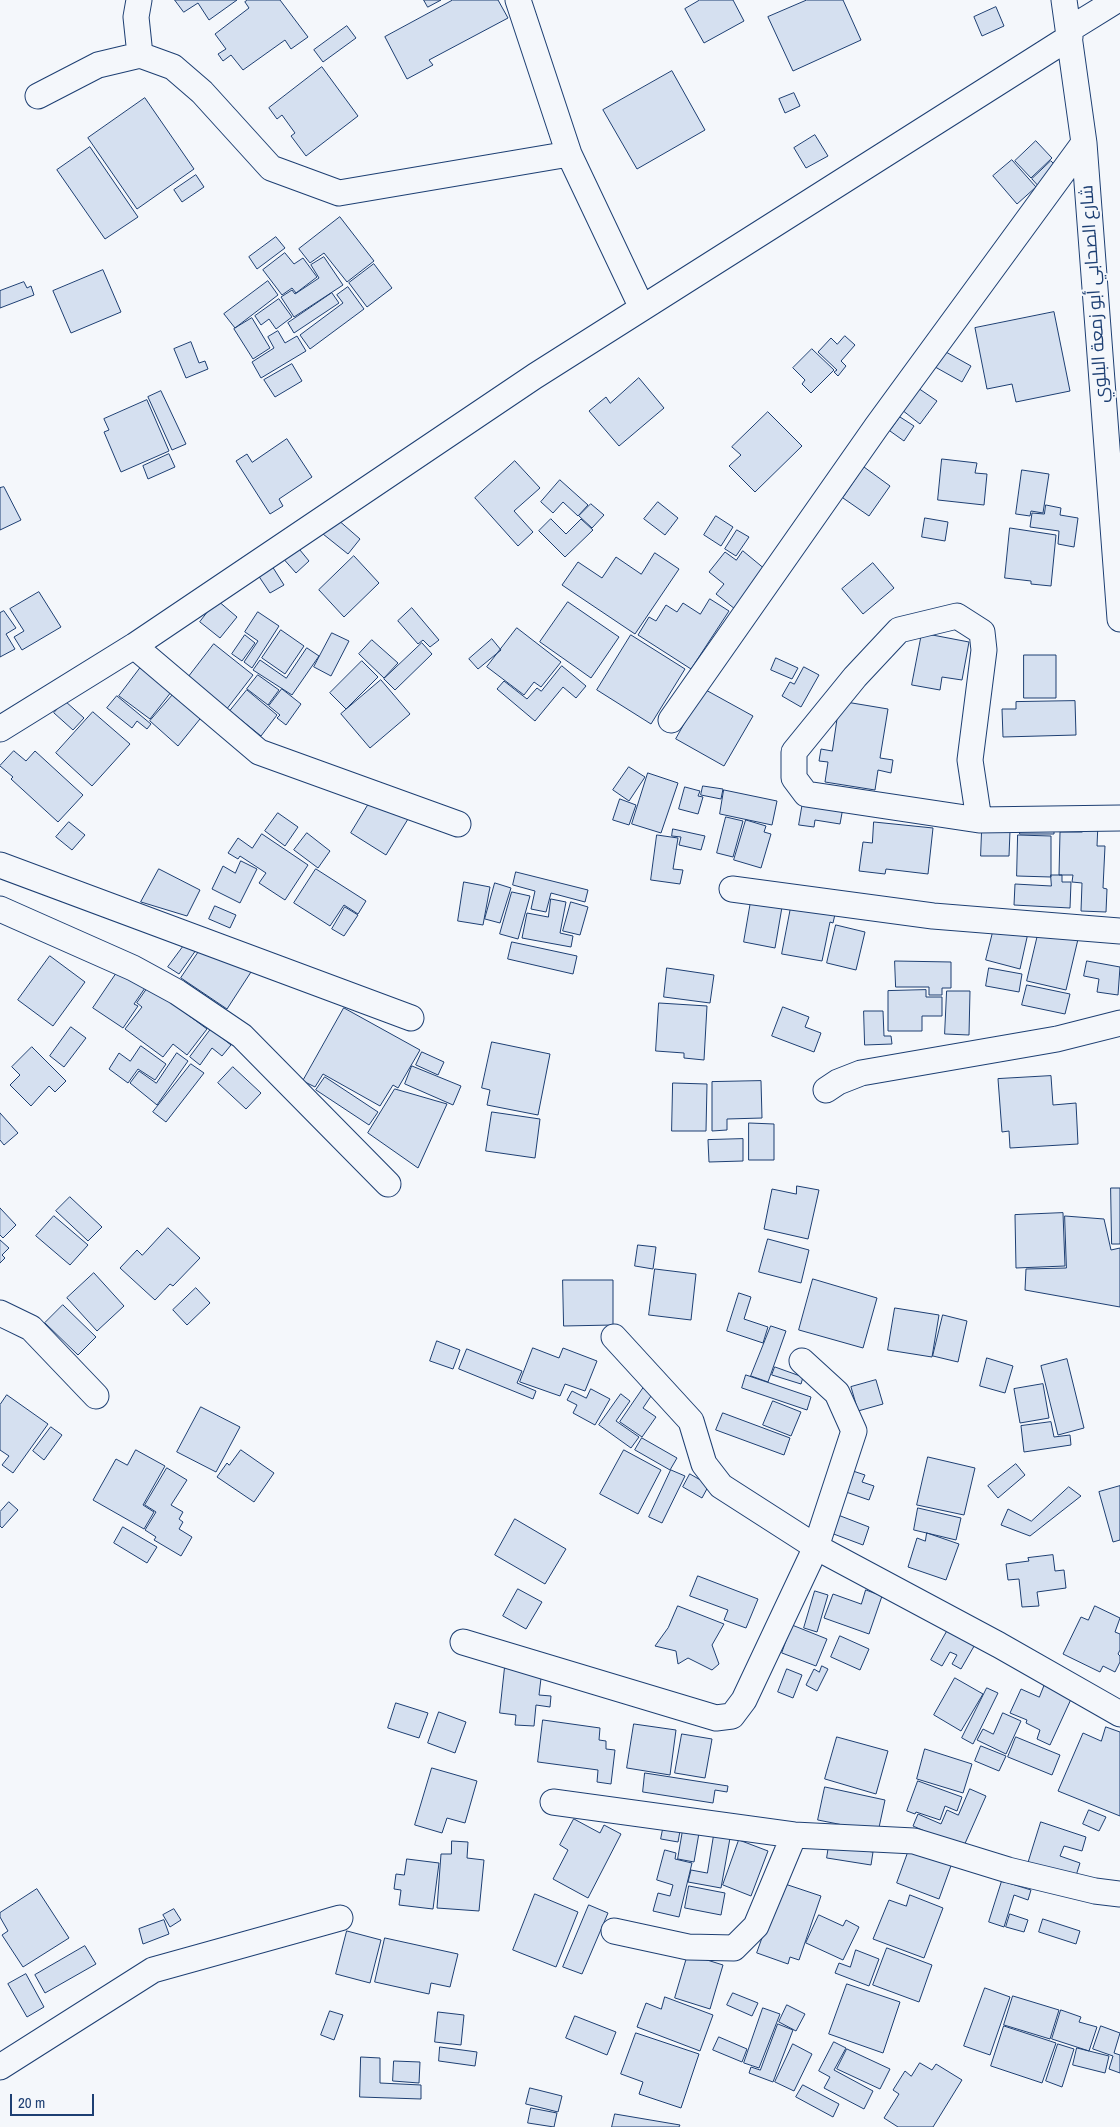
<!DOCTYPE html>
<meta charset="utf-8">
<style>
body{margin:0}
#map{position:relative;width:1120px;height:2127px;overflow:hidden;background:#f4f7fb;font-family:"Archivo Narrow",sans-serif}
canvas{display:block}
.scale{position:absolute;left:10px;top:2094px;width:84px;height:22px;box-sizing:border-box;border:2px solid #1d3f73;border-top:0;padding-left:6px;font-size:15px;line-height:18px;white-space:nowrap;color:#1d3f73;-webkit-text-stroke:4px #f4f7fb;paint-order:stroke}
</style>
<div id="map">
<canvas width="1120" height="2127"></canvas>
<div class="scale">20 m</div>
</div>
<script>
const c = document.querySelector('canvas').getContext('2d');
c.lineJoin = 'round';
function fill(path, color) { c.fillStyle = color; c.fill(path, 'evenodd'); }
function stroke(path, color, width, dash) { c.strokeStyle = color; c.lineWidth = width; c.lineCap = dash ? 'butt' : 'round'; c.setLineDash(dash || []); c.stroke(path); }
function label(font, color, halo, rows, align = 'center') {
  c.font = font + ' "Archivo Narrow",Cairo,sans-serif'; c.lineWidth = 4; c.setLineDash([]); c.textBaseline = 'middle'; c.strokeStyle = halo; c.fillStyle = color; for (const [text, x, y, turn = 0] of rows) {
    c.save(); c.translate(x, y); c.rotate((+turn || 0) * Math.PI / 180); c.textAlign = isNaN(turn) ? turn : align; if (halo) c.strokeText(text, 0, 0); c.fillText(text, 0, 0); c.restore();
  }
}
const building = new Path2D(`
 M175,0h62l-28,20 -11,-17 -14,9z
 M248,0h32l28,37 -17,12 -6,-9 -42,30 -12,-15 -8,6 -5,-7 8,-5 -11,-15 34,-26 -4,-6z
 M424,0h17l-13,7z
 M453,0h45l10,18 -79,42 4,5 -26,14 -22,-42z
 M700,0h33l11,21 -40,22 -19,-34z
 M807,0h36l18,40 -68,31 -25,-54z
 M996,7l8,19 -22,10 -8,-19z
 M347,26l9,12 -33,24 -9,-12z
 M322,67l36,49 -52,40 -15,-20 4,-3 -13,-18 -5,4 -8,-11z
 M672,71l33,59 -68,39 -34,-59z
 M794,93l6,13 -15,7 -6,-14z
 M145,98l49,71 -57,40 -49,-71z
 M815,135l13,21 -22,12 -12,-20z
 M1036,141l16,17 -21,20 -16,-17z
 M90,147l48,70 -33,22 -48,-69z
 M1012,160l24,27 -19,17 -24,-28z
 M1051,161l10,10 -20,18 -9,-10z
 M196,175l8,12 -22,15 -8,-12z
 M340,217l34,44 -27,21 -23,-29 -14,10 -11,-14z
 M276,237l9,11 -28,21 -8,-12z
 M285,253l9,11 9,-6 14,19 -21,16 -4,-5 -10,7 -19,-25z
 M324,257l19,28 -49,32 -13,-20 11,-7 3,4 24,-16 -8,-13z
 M374,264l18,24 -25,19 -18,-24z
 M103,270l18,42 -50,21 -18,-42z
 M268,281l10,14 -43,33 -11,-14z
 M24,282l3,6 4,-2 3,9 -34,13v-17z
 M348,287l16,22 -54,40 -10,-14 43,-32 -6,-8z
 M332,293l7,10 -45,30 -6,-10z
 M279,299l13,18 -16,12 -7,-10 -8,6 -6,-9z
 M1054,312l16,79 -54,11 -4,-18 -25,5 -12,-61z
 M252,318l18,30 -17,11 -19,-30z
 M278,331l7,12 12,-7 9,15 -45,27 -9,-16 22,-14 -6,-11z
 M845,336l10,9 -14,16 5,5 -8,10 -4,-4 3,-2 -19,-18 13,-14 6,6z
 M191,342l8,21 6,-2 3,8 -22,9 -12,-29z
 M937,347l34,19 -9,16 -34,-19z
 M812,349l22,21 -23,23 -9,-9 3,-4 -12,-12z
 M292,364l10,17 -27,16 -11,-17z
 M639,378l25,30 -45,38 -30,-35 17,-14 4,6z
 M918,388l19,13 -17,23 -18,-14z
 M161,391l25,53 -14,6 -24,-53z
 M147,400l22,51 -48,21 -17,-40 5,-2 -5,-11z
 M768,412l34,34 -47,46 -26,-26 12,-11 -9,-8z
 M900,417l14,9 -10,15 -14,-10z
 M287,439l25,38 -33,22 4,7 -13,8 -34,-53 11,-7 5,8z
 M169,454l6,13 -27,12 -5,-13z
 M942,459l35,4 -2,10 12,1 -3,31 -46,-5z
 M515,461l25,27 -26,23 19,21 -15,14 -43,-48z
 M864,467l26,19 -21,30 -26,-18z
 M1022,470l27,4 -6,39 -12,-2 -1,5 -14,-2z
 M560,480l28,25 -10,11 -15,-14 -10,11 -12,-11z
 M4,487l17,33 -21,10v-42z
 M658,502l20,16 -13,17 -21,-16z
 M591,504l13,11 -12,13 -13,-12z
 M1046,505l15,3 -1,7 18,3 -4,29 -16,-3 1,-13 -29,-4 2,-14 12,1z
 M716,516l17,11 -12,19 -17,-11z
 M925,518l23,4 -3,19 -23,-4z
 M337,519l23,20 -12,15 -25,-20z
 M551,519l15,15 15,-15 12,11 -28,27 -26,-26z
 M1010,528l46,7 -5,51 -20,-2v-3l-26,-3z
 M737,530l12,7 -13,19 -11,-7z
 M295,544l14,17 -13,12 -15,-17z
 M743,551l23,19 -31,39 -19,-15 8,-10 -15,-12 16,-20 11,8z
 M655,553l24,16 -44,65 -73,-49 16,-23 24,16 14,-21 25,17z
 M354,556l25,27 -35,34 -25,-27z
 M873,563l21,25 -31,26 -21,-25z
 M272,566l12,19 -14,8 -12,-18z
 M39,592l22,35 -39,23 -8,-13 10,-6 -14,-22z
 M710,599l19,12 -38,58 -53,-34 11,-18 7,4 10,-16 11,7 6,-9 17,11z
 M217,600l20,17 -17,21 -20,-16z
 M568,602l51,35 -28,41 -51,-36z
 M412,608l27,32 -9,7 -7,-7 -5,4 -20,-23z
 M4,611l12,17 -10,6 9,15 -15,8v-44z
 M258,612l21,14 -27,42 -8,-6 14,-21 -13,-9z
 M517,628l44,34 -20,25 -7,-5 -10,13 -37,-28z
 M281,630l23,16 -19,28 -23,-16z
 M332,633l17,8 -18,35 -17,-9z
 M922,633l47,9 -7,38 -20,-3 -2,13 -28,-5z
 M245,635l10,8 -13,18 -10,-7z
 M631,635l54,34 -34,55 -54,-34z
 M492,639l9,11 -23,19 -9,-10z
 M372,640l26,23 -14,15 -25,-24z
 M422,643l10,11 -37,36 -11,-11z
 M214,644l39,31 -27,35 -39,-31z
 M307,648l12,8 -27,39 -39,-25 7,-10 26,18z
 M1024,655h32v43h-32z
 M776,658l22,10 -6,11 -21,-9z
 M362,661l16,16 -32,32 -16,-16z
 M144,663l31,24 -25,32 -31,-23z
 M562,666l24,20 -10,12 -13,-11 -28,34 -38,-32 7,-8 23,18 10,-11 4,3z
 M804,667l15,8 -18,32 -19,-11 8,-14 4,2z
 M258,675l21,15 -11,15 -21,-16z
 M381,680l29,34 -40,34 -29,-34z
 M282,689l19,15 -15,21 -9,-7 3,-3 -11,-9z
 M704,689l49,27 -29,50 -48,-27z
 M177,690l27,24 -26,32 -28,-25z
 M247,690l30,25 -16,21 -31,-25z
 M117,696l34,28 -4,5 -10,-8 -5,7 -25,-20z
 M65,701l19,17 -11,12 -19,-17z
 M840,701l48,8 -8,49 13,2 -2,13 -13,-3 -3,20 -50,-8 3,-20 -9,-1 2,-12 11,2z
 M1075,701l1,34 -73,2 -1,-28h14v-7z
 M93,712l37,32 -38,42 -36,-33z
 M14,751l12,10 9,-10 48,44 -25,27 -47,-43 2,-2 -13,-11z
 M629,767l16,10 -16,24 -16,-11z
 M648,773l30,10 -17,50 -29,-9z
 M703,786l20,3 -2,10 -20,-4z
 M685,787l15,4 -2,5 5,1 -5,17 -19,-5z
 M724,790l53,11 -5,24 -52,-11z
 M804,796l40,6 -4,22 -25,-4 -1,7 -15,-2z
 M373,797l35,22 -22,36 -35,-22z
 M620,799l16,6 -7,20 -16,-5z
 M278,813l20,14 -13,19 -20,-15z
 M726,817l17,4 -10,36 -16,-4z
 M746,820l20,6 -2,6 7,2 -10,34 -27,-8z
 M1020,821h34v13h-34z
 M69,822l16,13 -13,15 -16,-13z
 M874,822l59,6 -5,46 -42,-5 -1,5 -26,-3 4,-29 9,1z
 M1082,823h16l-1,23h8l-2,42 4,1 -1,23 -25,-1 1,-28 -10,-1 1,-7h-14l1,-43h22z
 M673,829l32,7 -4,14 -22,-5 2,-8 -9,-1z
 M982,830l28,1 -1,25h-28z
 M307,833l23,18 -12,17 -24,-18z
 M262,834l46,31 -23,35 -26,-17 7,-10 -26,-17 -2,3 -10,-6 10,-15 14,10z
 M657,835l21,3 -5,31 10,1 -3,14 -29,-4z
 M1018,835l33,1v41l-34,-1z
 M241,861l16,8 -17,34 -28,-14 11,-23 12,7z
 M159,869l41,21 -13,26 -46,-14z
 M316,869l50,32 -8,13 -14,-9 -14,21 -36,-23z
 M516,872l72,18 -3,12 -34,-9 -5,19 -15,-3 4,-18 -22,-6z
 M1051,875h11v7h9l-1,26 -56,-3 1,-21 36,2z
 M464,882l26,5 -7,38 -25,-4z
 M495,883l16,5 -11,35 -15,-4z
 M512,892l18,4 -12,43 -18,-5z
 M551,899l15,3 -6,31 13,3 -2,11 -49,-9 5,-25 21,4z
 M751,901l31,6 -7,41 -31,-6z
 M571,902l17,5 -8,28 -17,-4z
 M792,902l44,8 -3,13 -3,-1 -8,39 -40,-7z
 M215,906l21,9 -6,13 -21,-9z
 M345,907l13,8 -14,21 -12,-7z
 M995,924l33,9 -8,36 -34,-9z
 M836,925l29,7 -9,38 -29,-7z
 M1040,926l39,9 -13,55 -39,-9z
 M191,936l10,7 -22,31 -11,-7z
 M206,941l45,31 -24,37 -46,-31z
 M512,942l65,14 -4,18 -65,-15z
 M50,956l35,26 -32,44 -35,-26z
 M895,961l56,1v26h-9v7h-13v-8h-33z
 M1087,961l33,6 -2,28 -21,-3 2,-13 -15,-3z
 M667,968l47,7 -4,28 -46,-6z
 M989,968l33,6 -3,18 -33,-6z
 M118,971l27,17 -11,16 4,2 -15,22 -30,-20z
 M1027,985l43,9 -5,20 -43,-9z
 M149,986l58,43 -20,26 -14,-11 -10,13 -38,-28 17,-22 -5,-4z
 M926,990v7h16v19h-20v15h-34v-40z
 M947,991h23l-1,44 -24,-1z
 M659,1003l48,3 -3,54 -20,-2v-5l-28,-2z
 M783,1007l26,10 -4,10 16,6 -7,19 -42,-16z
 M344,1008l76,42 -22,38 -5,-3 -13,21 -57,-32 -8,13 -12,-6z
 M864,1011h19l1,25h7l1,8 -27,1z
 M71,1027l15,11 -22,29 -14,-11z
 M211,1029l20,16 -9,11 -10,-8 -12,17 -10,-8z
 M492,1042l58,12 -12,61 -51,-10 3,-15 -8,-2z
 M141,1046l25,18 -11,16 -17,-11 -10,14 -19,-14 10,-16 11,8z
 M32,1047l34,34 -11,11 -6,-6 -18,20 -21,-21 10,-10 -8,-8z
 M422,1052l22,10 -6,13 -22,-10z
 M177,1053l11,8 -31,44 -27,-22 9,-12 17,12z
 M191,1064l13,9 -38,49 -13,-10z
 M412,1066l49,20 -8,19 -48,-21z
 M233,1067l28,26 -15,16 -28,-26z
 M1051,1076l2,29 23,-2 2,41 -68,4 -1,-17 -7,1 -4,-53z
 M325,1077l53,35 -9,13 -53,-35z
 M761,1081l1,37 -35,1v11l-15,1v-49z
 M673,1083l34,1 -1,47h-34z
 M395,1089l52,15 -29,64 -50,-35z
 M492,1112l48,7 -5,39 -49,-7z
 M0,1113l18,20 -14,12 -4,-5z
 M749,1123l25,1v36h-25z
 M743,1139v22l-34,1 -1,-22z
 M797,1186l22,4 -11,49 -44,-10 8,-40 24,5z
 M1111,1188h9v56h-8z
 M70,1197l32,30 -14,14 -32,-30z
 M0,1208l16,17 -13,13 -3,-3z
 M1063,1213l2,53 -49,2 -1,-53z
 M54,1216l34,29 -18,20 -34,-29z
 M1065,1216l39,3 7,31 9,-2v59l-95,-17 1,-21 40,-1z
 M168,1228l32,30 -27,28 -3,-2 -15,16 -35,-32 17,-18 5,5z
 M768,1239l41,11 -8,33 -42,-11z
 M0,1240l9,8 -7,7 3,3 -5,5z
 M638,1245l18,2 -3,22 -18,-3z
 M655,1269l41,5 -5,46 -42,-5z
 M94,1273l30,33 -27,25 -30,-33z
 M813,1279l64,19 -14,50 -64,-18z
 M563,1280h50v45l-49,1z
 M196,1288l14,15 -23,22 -14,-15z
 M739,1293l12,4 -7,22 24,8 -5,16 -36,-12z
 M63,1305l33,32 -18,18 -33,-32z
 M895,1308l44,7 -7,42 -44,-7z
 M943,1315l24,6 -9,41 -25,-6z
 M771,1326l15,5 -18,51 -17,-6z
 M437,1341l23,9 -7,19 -23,-8z
 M533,1348l26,10 4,-10 34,13 -12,30 -20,-7 -5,12 -40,-14z
 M467,1349l55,22 -5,12 19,8 -3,8 -74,-30z
 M987,1358l26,8 -8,27 -25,-7z
 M1067,1359l17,69 -26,7 -17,-69z
 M775,1367l28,10 -2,7 -29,-9z
 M746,1375l65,22 -4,13 -65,-22z
 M876,1380l7,24 -25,7 -7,-24z
 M646,1384l9,6 -12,18 13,9 -14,20 -22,-15z
 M1043,1384l6,34 -29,5 -6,-34z
 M591,1389l19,10 -15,26 -22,-12 4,-8 -10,-5 5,-9 14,7z
 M621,1394l9,7 -14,20 23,16 -8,11 -32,-23z
 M7,1395l41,29 -35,49 -11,-8 7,-9 -9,-6v-45z
 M773,1401l28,11 -10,24 -28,-11z
 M201,1407l39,20 -24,45 -39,-20z
 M723,1413l67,25 -6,17 -68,-25z
 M1051,1422l3,15 16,-2 1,10 -47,7 -3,-26z
 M51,1427l11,8 -18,25 -11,-9z
 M642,1438l35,20 -7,12 -35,-20z
 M136,1450l29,16 -22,39 11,7 -10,17 -51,-29 23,-41 11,6z
 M241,1450l33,23 -20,29 -37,-25 10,-14 2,2z
 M624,1450l37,20 -23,44 -38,-20z
 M928,1457l47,11 -11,47 -47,-10z
 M1016,1464l9,11 -27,23 -10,-12z
 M167,1468l20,12 -16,25 12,7 -4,7 4,3 -4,7 13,8 -11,19 -27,-16 2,-3 -11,-7 11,-18 -11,-7z
 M671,1470l14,6 -23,47 -13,-6z
 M853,1471l12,4 -3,7 12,4 -5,14 -23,-8z
 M690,1474l19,11 -7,13 -19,-11z
 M1120,1486v54l-7,2 -14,-50z
 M1069,1487l12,9 -51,40 -29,-11 7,-16 23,12z
 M9,1502l9,8 -16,18 -2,-2v-14z
 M918,1508l43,10 -5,22 -42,-10z
 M838,1515l31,12 -6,18 -32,-12z
 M515,1519l51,30 -21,35 -50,-29z
 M123,1527l34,20 -10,16 -33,-20z
 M927,1533l32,11 -13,36 -38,-13 9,-29 8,3z
 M1053,1555l2,16 9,-1 2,18 -29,4 2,14 -17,1 -3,-28 -11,1 -2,-16 23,-3 -1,-3z
 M698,1576l60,23 -12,29 -22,-8 4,-10 -38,-14z
 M518,1589l24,13 -16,27 -23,-13z
 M866,1590l16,6 -13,38 -45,-16 9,-24 28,10z
 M815,1591l13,4 -11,37 -13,-4z
 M678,1606l46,18 -12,21 7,19 -7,6 -24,-12 -10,6 -2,-13 -21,-5 13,-18z
 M1095,1606l25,12 -5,14 5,2v16l-2,4 2,2v6l-5,10 -12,-6 -3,6 -37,-18 18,-37 7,3z
 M792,1625l35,14 -11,27 -34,-13z
 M950,1626l27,15 -16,28 -9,-5 5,-9 -7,-3 -8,14 -11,-6z
 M840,1636l29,13 -9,21 -29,-13z
 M822,1666l6,3 -11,22 -11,-6 8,-16 5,3z
 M505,1667l37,3 -3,25 12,1 -1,11 -14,-2 -2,21 -19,-1 1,-10 -16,-2z
 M787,1669l15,6 -9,23 -15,-6z
 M955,1678l28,16 -22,37 -27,-16z
 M1045,1684l27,13 -22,48 -13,-6 3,-9 -14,-7 1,-3 -17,-7 11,-24 18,8z
 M987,1688l11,5 -25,51 -11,-6z
 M396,1703l32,10 -9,25 -31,-10z
 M439,1712l27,10 -11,31 -27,-10z
 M1003,1713l18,8 -15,33 -29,-14 6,-11 10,5z
 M543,1720l57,8 -1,12 7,1v8l9,1 -4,34 -14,-2 1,-12 -60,-8z
 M634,1724l42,6 -6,45 -43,-7z
 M1106,1727l14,5v84l-62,-25 25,-58 18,8z
 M682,1734l30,5 -7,39 -30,-5z
 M837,1737l51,14 -12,43 -51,-15z
 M1016,1737l44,18 -8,20 -44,-18z
 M981,1746l25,10 -7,15 -24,-10z
 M925,1749l47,15 -9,29 -46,-14z
 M432,1768l45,13 -12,42 -18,-5 -5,15 -27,-8z
 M645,1773l83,13 -1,6 -12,-2 -2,13 -70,-11z
 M918,1781l44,16 -5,14 -12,-5 -5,14 -24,-8 -1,2 -8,-3z
 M825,1787l60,13 -7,32 -60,-12z
 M970,1789l16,7 -23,52 -50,-22 5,-12 23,10 6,-14 11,5z
 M1089,1810l17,7 -7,14 -16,-7z
 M574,1819l26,14 4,-8 17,9 -33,64 -35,-19 15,-29 -8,-5z
 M1041,1822l45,15 -4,14 -18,-5 -4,10 20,7 -6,19 -47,-15z
 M663,1829l17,2 -2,11 -17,-3z
 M683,1830l16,3 -5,29 -16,-3z
 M714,1835l16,3 -9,50 -33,-6 3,-12 16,3z
 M739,1840l29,11 -17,45 -28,-11z
 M452,1841l16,1 -1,16 17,2 -5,51 -42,-3 4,-54h10z
 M829,1845l44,7 -2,13 -44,-7z
 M910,1847l42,16 -13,36 -42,-16z
 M665,1850l11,3 -1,6 17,4 -13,54 -26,-6 5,-18 12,3 3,-11 -16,-5z
 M407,1859l32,4 -6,46 -34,-4 2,-15 -7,-1 2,-15 8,1z
 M1002,1881l29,9 -3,10 -14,-5 -10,32 -15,-5z
 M782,1883l39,13 -22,64 -9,-3 -2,7 -31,-11z
 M689,1886l36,7 -4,22 -36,-7z
 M37,1889l32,49 -46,29 -21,-32 6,-4 -8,-14v-4z
 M535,1894l43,18 -22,55 -43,-17z
 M910,1895l33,13 -19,50 -51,-19 16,-39 17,6z
 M589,1905l19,8 -26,61 -19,-7z
 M174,1909l7,11 -11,7 -7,-12z
 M1010,1914l18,6 -4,12 -18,-5z
 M819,1915l24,11 3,-6 13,7 -16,33 -37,-17z
 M1043,1919l37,12 -4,13 -37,-12z
 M164,1920l5,14 -26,10 -4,-15z
 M347,1931l34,9 -11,43 -34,-9z
 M385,1938l73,16 -8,33 -19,-4 -2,11 -54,-12z
 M85,1946l11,18 -51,29 -10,-18z
 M887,1948l45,17 -13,37 -46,-17z
 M856,1950l23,9 -10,27 -34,-13 4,-10 11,4z
 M688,1954l35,11 -13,44 -35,-11z
 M26,1974l18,33 -17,10 -19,-33z
 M847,1984l53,18 -17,51 -54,-19z
 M985,1988l25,9 -20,58 -26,-9z
 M733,1993l25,10 -6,13 -25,-11z
 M1013,1996l46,14 -9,29 -46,-14z
 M665,1997l48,18 -13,36 -63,-24 9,-24 15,6z
 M787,2005l18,9 -9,17 -17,-9z
 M763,2008l17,6 -21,54 -15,-5z
 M1061,2010l20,7 -2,5 18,5 -8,24 -37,-12z
 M330,2011l13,4 -9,25 -13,-5z
 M438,2012l26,3 -3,30 -26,-3z
 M575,2016l41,16 -9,23 -41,-17z
 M778,2024l15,6 -20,52 -24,-9 2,-6 9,3z
 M1004,2026l52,17 -14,40 -51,-17z
 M1101,2026l19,7 -6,20 6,2v18l-11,-4 4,-13 -20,-7z
 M636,2033l63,21 -18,54 -42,-14 4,-12 -22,-8z
 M719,2037l28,12 -5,13 -29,-12z
 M834,2042l12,6 -12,22 39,21 -9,18 -40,-21 6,-11 -11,-6z
 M793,2044l19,10 -18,37 -19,-9z
 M1058,2044l16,5 -12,38 -16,-6z
 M440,2047l37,5 -2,14 -36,-5z
 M1077,2048l32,8 -4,17 -32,-8z
 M847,2049l43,20 -10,20 -43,-20z
 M361,2057l19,1v25l41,2v14l-61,-2z
 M394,2061l26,1 -1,21 -26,-2z
 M920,2063l12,7 4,-6 26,16 -29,47h-35l-14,-9 15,-24 -6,-4 12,-19 6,5z
 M803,2085l36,19 -6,13 -37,-20z
 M530,2088l32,8 -4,16 -32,-8z
 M531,2108l26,5 -3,14 -26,-4z
 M615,2114l65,11 -1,2h-67z`);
fill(building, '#d5e0f0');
stroke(building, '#1d3f73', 1);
const street = new Path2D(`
 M139,0l-3,17 4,38
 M518,0l51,154 73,154
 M1064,0l20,143 36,476
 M1070,29l47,-29
 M38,96l60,-31 42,-10 33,12 29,25 69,76 68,25 230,-39
 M134,646l125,106 199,72
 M671,720l206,-294 207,-283
 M0,729l134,-83 401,-270 535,-339
 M979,820l-9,-60 14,-110 -2,-18 -25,-16 -58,14 -44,47 -61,75v26l12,16 173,26 141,-2
 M0,865l411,153
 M732,889l201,27 187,15
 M0,909l133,59 44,24 65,44 146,148
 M826,1090l12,-8 23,-9 196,-34 63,-16
 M0,1313l31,15 65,68
 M614,1337l77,84 13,43 17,22 95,61 183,98 121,69
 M463,1642l253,76 16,-2 12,-16 72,-153 38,-116 -17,-38 -35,-32
 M553,1802l241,33 120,6 94,29 87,21 25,3
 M614,1931l74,16 46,1 22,-22 38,-91
 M0,2067l153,-97 187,-52`);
stroke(street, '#1d3f73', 27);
stroke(street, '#f4f7fb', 25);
label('18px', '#1d3f73', '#f4f7fb', [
 ["شارع الصحابي أبو زمعة البلوي",1095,294,-94]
]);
</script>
